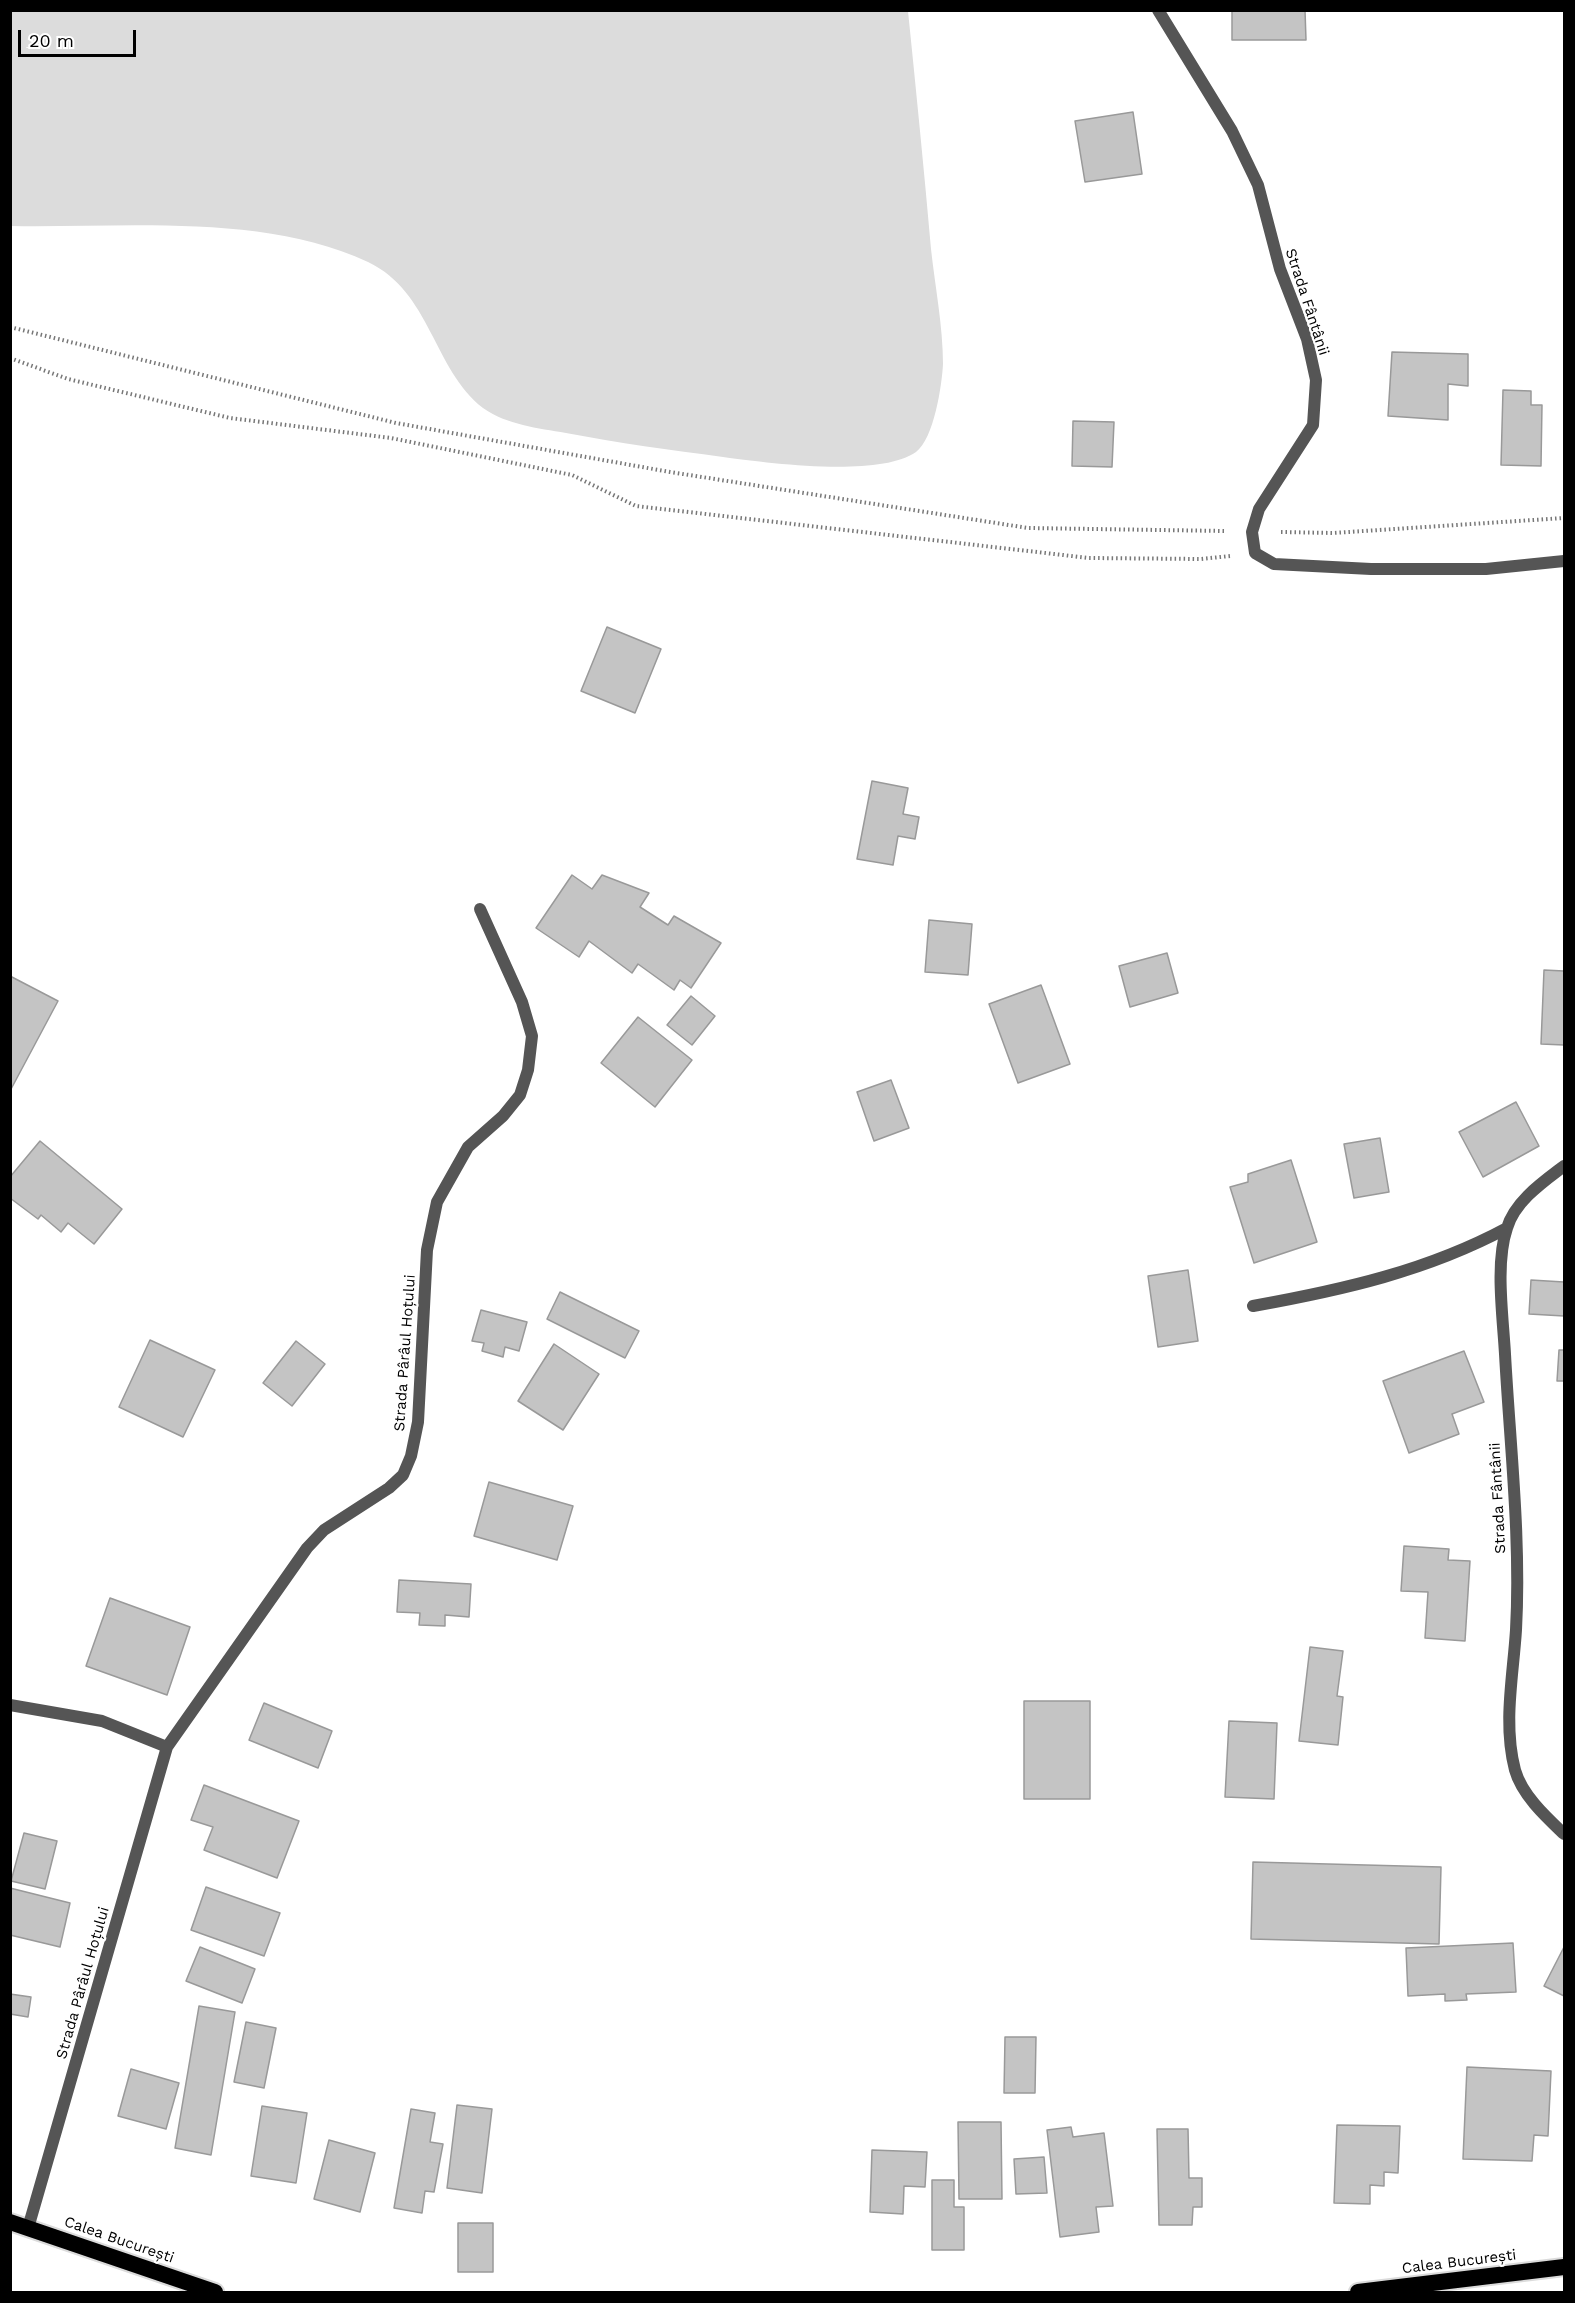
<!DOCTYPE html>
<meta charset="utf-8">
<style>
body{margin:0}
#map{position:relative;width:1575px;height:2303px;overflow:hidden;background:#fff;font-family:"Work Sans",sans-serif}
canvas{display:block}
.frame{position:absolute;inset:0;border:12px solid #000;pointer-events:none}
.scale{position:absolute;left:18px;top:30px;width:118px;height:27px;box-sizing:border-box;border:3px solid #000;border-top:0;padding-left:8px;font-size:18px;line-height:21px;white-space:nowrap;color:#000;-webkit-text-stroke:4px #fff;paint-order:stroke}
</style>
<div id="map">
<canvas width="1575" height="2303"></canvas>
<div class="frame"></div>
<div class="scale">20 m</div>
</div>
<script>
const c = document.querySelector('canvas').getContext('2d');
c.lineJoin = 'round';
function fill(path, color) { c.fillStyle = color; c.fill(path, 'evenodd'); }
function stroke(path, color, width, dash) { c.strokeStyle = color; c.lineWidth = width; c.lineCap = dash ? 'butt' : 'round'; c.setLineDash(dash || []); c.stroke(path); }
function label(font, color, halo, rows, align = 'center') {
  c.font = font + ' "Work Sans",sans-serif'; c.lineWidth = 4.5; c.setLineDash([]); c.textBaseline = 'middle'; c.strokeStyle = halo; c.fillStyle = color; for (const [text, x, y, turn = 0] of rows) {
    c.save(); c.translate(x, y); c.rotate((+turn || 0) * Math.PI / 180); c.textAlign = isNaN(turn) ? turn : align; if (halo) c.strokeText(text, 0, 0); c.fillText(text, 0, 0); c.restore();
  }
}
fill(new Path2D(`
 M11,10l897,1c8,79 16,158 23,238 4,37 12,77 12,115 -1,21 -9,75 -27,88 -37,26 -148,11 -193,5 -52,-7 -105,-14 -157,-24 -28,-5 -59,-8 -83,-25 -50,-39 -52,-116 -115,-146 -105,-49 -244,-34 -357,-36z`), '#dcdcdc');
const building = new Path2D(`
 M1232,10h73l1,30h-74z
 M1133,112l9,62 -57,8 -10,-61z
 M1392,352l76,2v32l-20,-2v36l-60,-4z
 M1503,390l28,1v14h11l-1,61 -40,-1z
 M1073,421l41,1 -2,45 -40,-1z
 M607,627l54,22 -26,64 -54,-22z
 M872,781l36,7 -5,26 16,3 -4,22 -17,-3 -5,29 -36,-6z
 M572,875l20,14 10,-14 47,18 -9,14 28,18 6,-9 47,27 -30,45 -11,-8 -6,10 -36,-26 -6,9 -43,-32 -10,16 -43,-29z
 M929,920l43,4 -4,51 -43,-3z
 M1167,953l11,40 -48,14 -11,-41z
 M1544,970l20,1v74l-23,-1z
 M10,976l48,25 -48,90z
 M1041,985l29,79 -52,19 -29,-79z
 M691,996l24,20 -23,29 -25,-20z
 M638,1017l54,43 -37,47 -54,-44z
 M891,1080l18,48 -35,13 -17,-49z
 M1516,1102l23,44 -56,31 -24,-45z
 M1380,1138l9,54 -35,6 -10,-54z
 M40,1141l82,68 -28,35 -26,-21 -7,9 -20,-17 -3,4 -28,-21v-21z
 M1291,1160l26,82 -63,21 -24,-76 18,-5v-8z
 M1188,1270l10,71 -40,6 -10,-71z
 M1531,1280l33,2v34l-35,-2z
 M560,1292l79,39 -14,27 -78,-39z
 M481,1310l46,12 -8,29 -14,-4 -2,10 -21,-6 2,-8 -12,-2z
 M150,1340l65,30 -32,67 -64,-30z
 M296,1341l29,23 -33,42 -29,-23z
 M554,1344l45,30 -36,56 -45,-29z
 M1559,1350h5v31h-7z
 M1464,1351l20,51 -32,12 7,20 -50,19 -26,-72z
 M489,1482l84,24 -16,54 -83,-24z
 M1404,1546l45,3 -1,11 22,1 -5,80 -40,-3 3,-46 -27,-1z
 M399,1580l72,4 -2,33 -24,-2v11l-26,-1 1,-12 -23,-1z
 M110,1598l80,29 -23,68 -81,-29z
 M1310,1647l33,4 -6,45 6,1 -5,48 -39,-4z
 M1024,1701h66v98h-66z
 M264,1703l68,28 -14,37 -69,-28z
 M1229,1721l48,2 -3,76 -49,-2z
 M204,1785l95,36 -22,57 -73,-28 9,-23 -22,-7z
 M24,1833l33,8 -12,48 -34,-8z
 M1253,1862l188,5 -2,77 -188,-5z
 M206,1887l74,26 -16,43 -73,-26z
 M10,1888l60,15 -10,44 -50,-12z
 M1513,1943l3,49 -50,2 1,6 -22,1v-7l-37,2 -2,-48z
 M200,1947l55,22 -13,34 -56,-22z
 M1564,1947v49l-20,-10z
 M10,1994l21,3 -3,20 -18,-3z
 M199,2006l36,6 -24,143 -36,-7z
 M246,2022l30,6 -12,60 -30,-6z
 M1005,2037h31l-1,56h-31z
 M1467,2067l84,4 -3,65 -14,-1 -2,26 -69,-2z
 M131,2069l48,14 -13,46 -48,-13z
 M457,2105l35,4 -10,84 -35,-5z
 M262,2106l45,7 -11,70 -45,-7z
 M411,2109l24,4 -5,29 13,2 -9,48 -9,-1 -3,22 -28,-5z
 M958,2122h43l1,77h-43z
 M1337,2125l63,1 -2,47 -14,-1v14l-14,-1v19l-36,-1z
 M1071,2127l2,10 31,-4 9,73 -17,1 3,25 -39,5 -13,-107z
 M1157,2129h31l1,49h13v29h-9l-1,18h-33z
 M329,2140l46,13 -15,59 -46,-13z
 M872,2150l55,2 -2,35 -21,-1 -1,28 -33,-2z
 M1044,2157l3,36 -31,1 -2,-35z
 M932,2180h22v27h10v43h-32z
 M458,2223h35v49h-35z`);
fill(building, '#c4c4c4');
stroke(building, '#999', 1.5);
const trunk = new Path2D(`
 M10,2222l205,70
 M1358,2292l206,-25`);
stroke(trunk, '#dbdbdb', 20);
stroke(new Path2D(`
 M10,327l386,96 274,49 358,56 197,3
 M10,358l58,21 162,39 161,20 181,37 64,31 453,52 112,1 29,-3
 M1281,532l52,1 231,-15`), '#777', 4, [1.5, 3]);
stroke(new Path2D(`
 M1158,10l74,121 26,54 22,84 27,70 9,41 -3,45 -54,84 -7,23 3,21 19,11 97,5h115l78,-8
 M1564,1166c-21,16 -49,35 -57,62 -12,35 -4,89 -2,126 5,92 16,185 11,276 -3,47 -13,94 -1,140 7,25 31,47 49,64
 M1253,1306c89,-16 174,-35 254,-78
 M10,1705l92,16 65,26
 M28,2228l139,-481 140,-199 17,-18 65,-42 14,-13 8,-19 7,-34 9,-172 10,-48 31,-55 35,-31 17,-21 8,-25 4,-34 -10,-34 -42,-93`), '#555', 12);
stroke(trunk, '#000', 16);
label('15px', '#000', '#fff', [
 ["Strada Fântânii",1307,302,72],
 ["Strada Pârâul Hoțului",405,1353,-86],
 ["Strada Fântânii",1498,1498,-93],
 ["Strada Pârâul Hoțului",83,1983,-74],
 ["Calea București",119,2240,19],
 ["Calea București",1459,2262,-7]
]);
</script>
